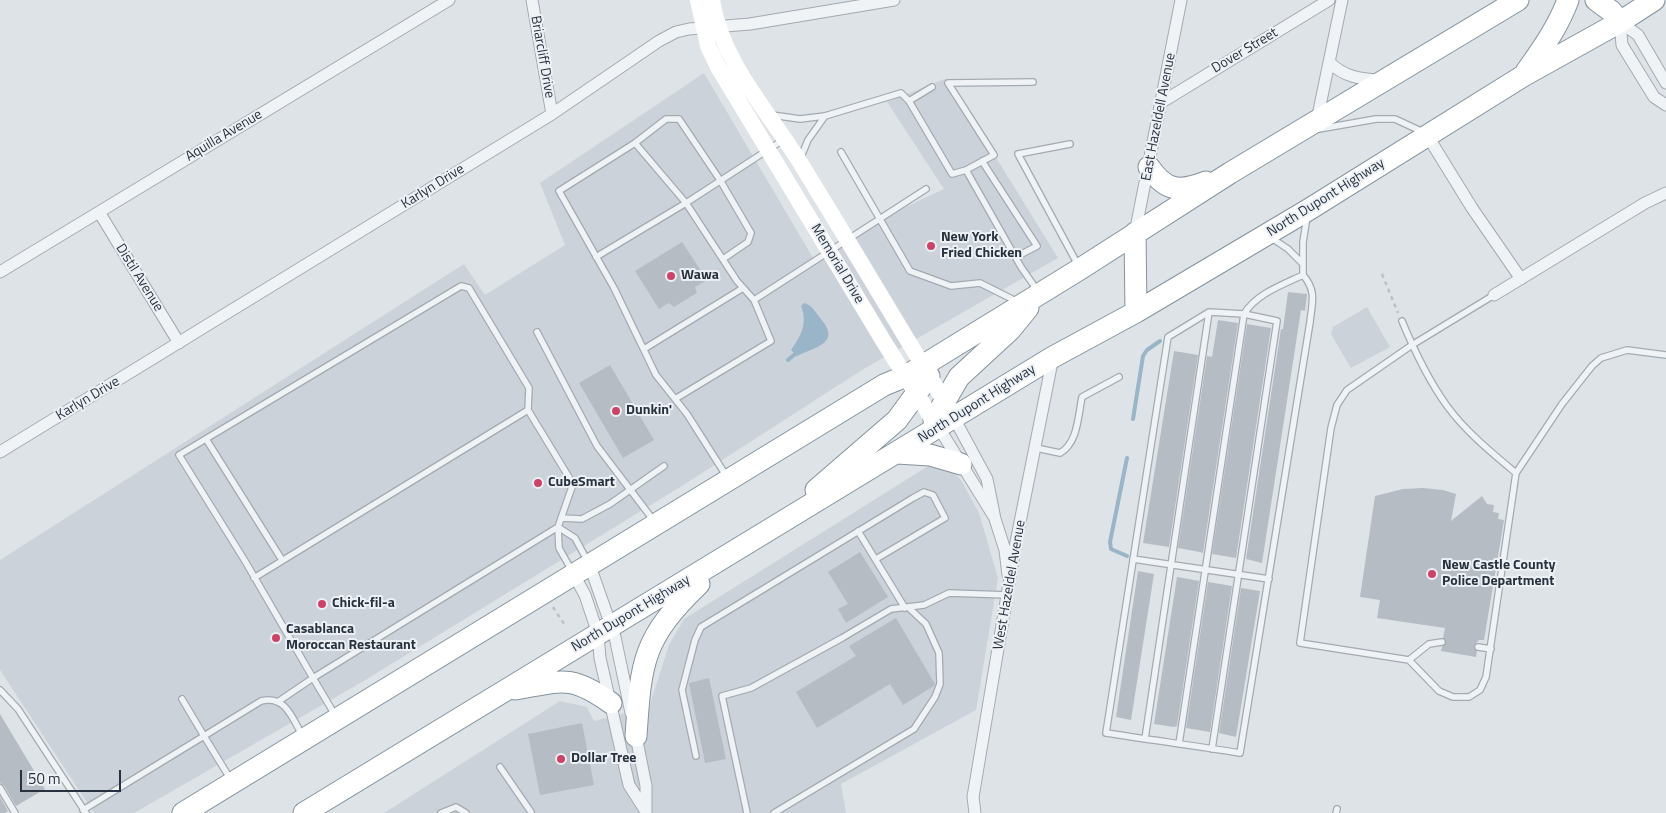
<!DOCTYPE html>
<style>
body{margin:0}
#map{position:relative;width:1666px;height:813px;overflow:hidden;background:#dee3e7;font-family:"Titillium Web",sans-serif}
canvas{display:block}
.scale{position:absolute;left:20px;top:770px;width:101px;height:22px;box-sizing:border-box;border:2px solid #27323e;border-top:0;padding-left:6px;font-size:15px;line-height:18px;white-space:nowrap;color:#27323e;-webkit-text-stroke:4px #edf1f5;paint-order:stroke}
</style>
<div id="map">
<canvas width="1666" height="813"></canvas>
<div class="scale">50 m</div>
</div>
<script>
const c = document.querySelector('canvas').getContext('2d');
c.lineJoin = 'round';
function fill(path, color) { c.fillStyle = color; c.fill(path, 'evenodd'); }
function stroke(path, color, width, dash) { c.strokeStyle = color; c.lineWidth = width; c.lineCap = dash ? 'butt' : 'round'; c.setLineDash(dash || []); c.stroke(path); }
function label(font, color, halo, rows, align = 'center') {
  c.font = font + ' "Titillium Web",sans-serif'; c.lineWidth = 4; c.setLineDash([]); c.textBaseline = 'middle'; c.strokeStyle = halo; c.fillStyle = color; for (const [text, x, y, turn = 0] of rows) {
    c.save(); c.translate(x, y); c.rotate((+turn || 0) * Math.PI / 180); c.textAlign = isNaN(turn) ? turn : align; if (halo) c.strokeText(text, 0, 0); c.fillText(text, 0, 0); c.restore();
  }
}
fill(new Path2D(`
 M704,73l109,185 46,-29 85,-40 -57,-87 60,-24 111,180 -196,112 -177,114 -323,198 -228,131h-40l-94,-143v-110l464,-296 21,31 80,-50 -25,-62z
 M1367,307l23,40 -39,21 -20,-34 2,-7z
 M933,463l18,6 10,11 18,33 19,65 -22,132 -135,74 5,29h-462l176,-112 27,6 7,14 55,-14 20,-62 15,-26z`), '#ccd2d9');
fill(new Path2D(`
 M804,303c8,2 12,10 17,16 20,24 -5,28 -24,37l-6,-6c10,-14 17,-27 10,-44z`), '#99b5c7');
stroke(new Path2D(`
 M788,360l7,-6
 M1133,419l10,-63 4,-6 13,-9
 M1127,458l-17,84 1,7 16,7`), '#99b5c7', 4);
fill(new Path2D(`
 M682,242l25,38 -12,7 2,6 -23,14 -5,-4 -10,6 -24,-38z
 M1288,292l19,2 -2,17 -4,-1 -39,253 -16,-4 35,-230h2z
 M1218,320l20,3 -35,230 -3,-1 -22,-4 29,-192 5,1z
 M1247,324l24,4 -35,230 -24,-4z
 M1174,351l24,4 -29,192 -26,-4z
 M610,365l44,75 -31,18 -44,-75z
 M1423,488l20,2 13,4 -5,27 31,-25 5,8 7,1 -1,7 6,1 -1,6 6,1 -20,120h-5l-5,6 3,5 -1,6 -35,-6 1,-4 4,-4 -3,-5 2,-10 -68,-10 3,-18 -20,-3 15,-101 28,-7z
 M860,552l28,45 -42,26 -8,-14 10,-5 -20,-32z
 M1138,571l16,3 -23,146 -15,-3z
 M1177,577l22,4 -22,145 -3,1 -20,-3z
 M1208,582l24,4 -22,146 -24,-4z
 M1241,588l19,3 -24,146 -17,-4z
 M896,618l39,66 -1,2 -31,19 -13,-21 -73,44 -21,-36 60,-36 -7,-10z
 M709,678l17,81 -21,4 -16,-80z
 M0,714l45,75 -29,17 -12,-20 -4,-3z
 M582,723l12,62 -54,10 -12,-61z
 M0,797l8,14 -3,2h-5z`), '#b5bcc4');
const lane = new Path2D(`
 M909,101l23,-14
 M772,115l28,4 25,-3 76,-23 8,8 43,73 14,-4 28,-15 -46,-72 85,-1
 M1319,129l57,-10h19l28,13
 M635,143l31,-24h13l41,61 31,53 -3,9 -25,17
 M1070,144l-52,10 60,111
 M841,152l69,119 41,15 29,-3 36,18
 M801,157l7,-17 17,-24
 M982,161l55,85 -21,11
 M966,170l55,97 16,23
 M1270,237l18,12 14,14
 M596,257l90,-54 51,78 17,19
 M1494,295l-82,50 -65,45 -10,15 -6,23 -31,215 109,17 30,31 14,6h16l11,-7 6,-13 30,-204 46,-69 30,-38 9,-8 26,-8 39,5
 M1402,321c12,29 27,60 45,85 19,26 45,47 69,67
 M537,332l60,114 57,75
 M644,349l99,-61
 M675,399l96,-58 -17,-41 172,-111
 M206,439l76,121
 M1036,448l24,5c18,-10 18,-37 22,-56l37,-20
 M727,477l-40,-63 -31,-39 -42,-87 -55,-97 76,-48 51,60 97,-63
 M561,518l21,1 28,-15 54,-38
 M558,527l-245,151 -68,-117 -66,-106 282,-169 8,2 60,100 -1,22 45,74 -15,43 1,21 13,23
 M558,527l17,11 13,24
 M858,531l47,77
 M1133,559l136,20
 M254,578l274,-168
 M1478,647l13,2
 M1409,660l20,-16 13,-2
 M0,690l18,19 68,104
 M182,699l22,37 57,-35c24,-6 31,16 41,34
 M279,701l34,-23 22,37
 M1145,739l64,-427
 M1179,744l65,-430c12,-20 38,-29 59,-39v-33l4,-25
 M1212,749l65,-428 -33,-7 -35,-2 -41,25 -62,396c45,7 90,13 134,20l70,-431c2,-19 7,-31 -7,-47
 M696,756l-14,-66 13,-50 6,-13 212,-129 11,-6 9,3 12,23 -69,41
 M500,767l31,45
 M0,788l15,25
 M83,810l121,-74 27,44
 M441,813l15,-6 10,6
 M747,813l-25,-117 29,-8 91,-50 49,-29 33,-4 25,-12 59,2
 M774,813l140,-84 21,-32 5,-13 -1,-31 -13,-29 -17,-16
 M1336,813l1,-4`);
const street = new Path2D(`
 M532,0l20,114
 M1620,22l2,23 32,52 12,8
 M1620,22l18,13 28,48
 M1329,62c15,15 31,17 51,18
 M1162,102l167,-102
 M1317,120l25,-120
 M1427,135l45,73 49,71
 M99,212l80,131
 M1135,233l46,-233
 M0,272l449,-272
 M1494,295l151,-92 21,-10
 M954,418l33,61 8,40 10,31 3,25
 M939,428l54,87
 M0,452l552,-338 107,-73 17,-9 13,-3 61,-5 144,-24
 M590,566l25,71 16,76
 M574,575l11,20 13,39 2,24 29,127 16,25
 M635,731l11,55v27
 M975,813l-2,-16 43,-255 37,-185`);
const highway = new Path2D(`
 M1596,0l15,11 9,11
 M1526,72c16,-23 32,-45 42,-72
 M1149,167c17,25 31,25 57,15
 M1135,233l1,79
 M934,420l25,-43 51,-47 18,-22
 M897,453l33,2 31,9
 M816,490l81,-70 32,-44
 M515,689c47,-8 55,-15 96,14
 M636,736c5,-76 7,-98 63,-152
 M183,813l701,-428 22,-9 174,-107 150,-96 288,-173
 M304,813l749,-456 83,-45 172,-102 215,-134 97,-54 34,-22`);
stroke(lane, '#a3aab1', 8);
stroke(street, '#a3aab1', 13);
stroke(highway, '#85929e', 23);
stroke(new Path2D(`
 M1382,274l16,39
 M553,607l13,20`), '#bcc1c6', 2.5, [4, 4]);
stroke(lane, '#f0f3f6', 5.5);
stroke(street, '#f0f3f6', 11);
stroke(new Path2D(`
 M698,0l10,46 10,21 166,275 54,86
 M712,0c10,62 53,107 86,159 51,83 101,167 151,250`), '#fff', 16);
stroke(highway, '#fff', 21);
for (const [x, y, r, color] of [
 [931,246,5,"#cc4368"],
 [671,276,5,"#cc4368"],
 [616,411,5,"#cc4368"],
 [538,483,5,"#cc4368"],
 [1432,574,5,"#cc4368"],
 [322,604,5,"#cc4368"],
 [276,638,5,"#cc4368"],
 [561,759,5,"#cc4368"]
]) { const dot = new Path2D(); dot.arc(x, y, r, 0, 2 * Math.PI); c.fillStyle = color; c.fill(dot); stroke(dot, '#edf1f5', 2); }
label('14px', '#27323e', '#edf1f5', [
 ["Dover Street",1245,51,-31],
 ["Briarcliff Drive",542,57,80],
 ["East Hazeldell Avenue",1159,117,-79],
 ["Aquilla Avenue",224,136,-31],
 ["Karlyn Drive",433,187,-32],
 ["North Dupont Highway",1326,198,-32],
 ["Memorial Drive",837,264,59],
 ["Distil Avenue",139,278,58],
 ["Karlyn Drive",88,399,-31],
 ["North Dupont Highway",977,404,-32],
 ["West Hazeldel Avenue",1010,585,-80],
 ["North Dupont Highway",631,614,-31]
]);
label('bold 14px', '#27323e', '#edf1f5', [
 ["New York",941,238],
 ["Fried Chicken",941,254],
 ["Wawa",681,276],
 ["Dunkin'",626,411],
 ["CubeSmart",548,483],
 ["New Castle County",1442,566],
 ["Police Department",1442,582],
 ["Chick-fil-a",332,604],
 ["Casablanca",286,630],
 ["Moroccan Restaurant",286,646],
 ["Dollar Tree",571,759]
], 'left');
</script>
